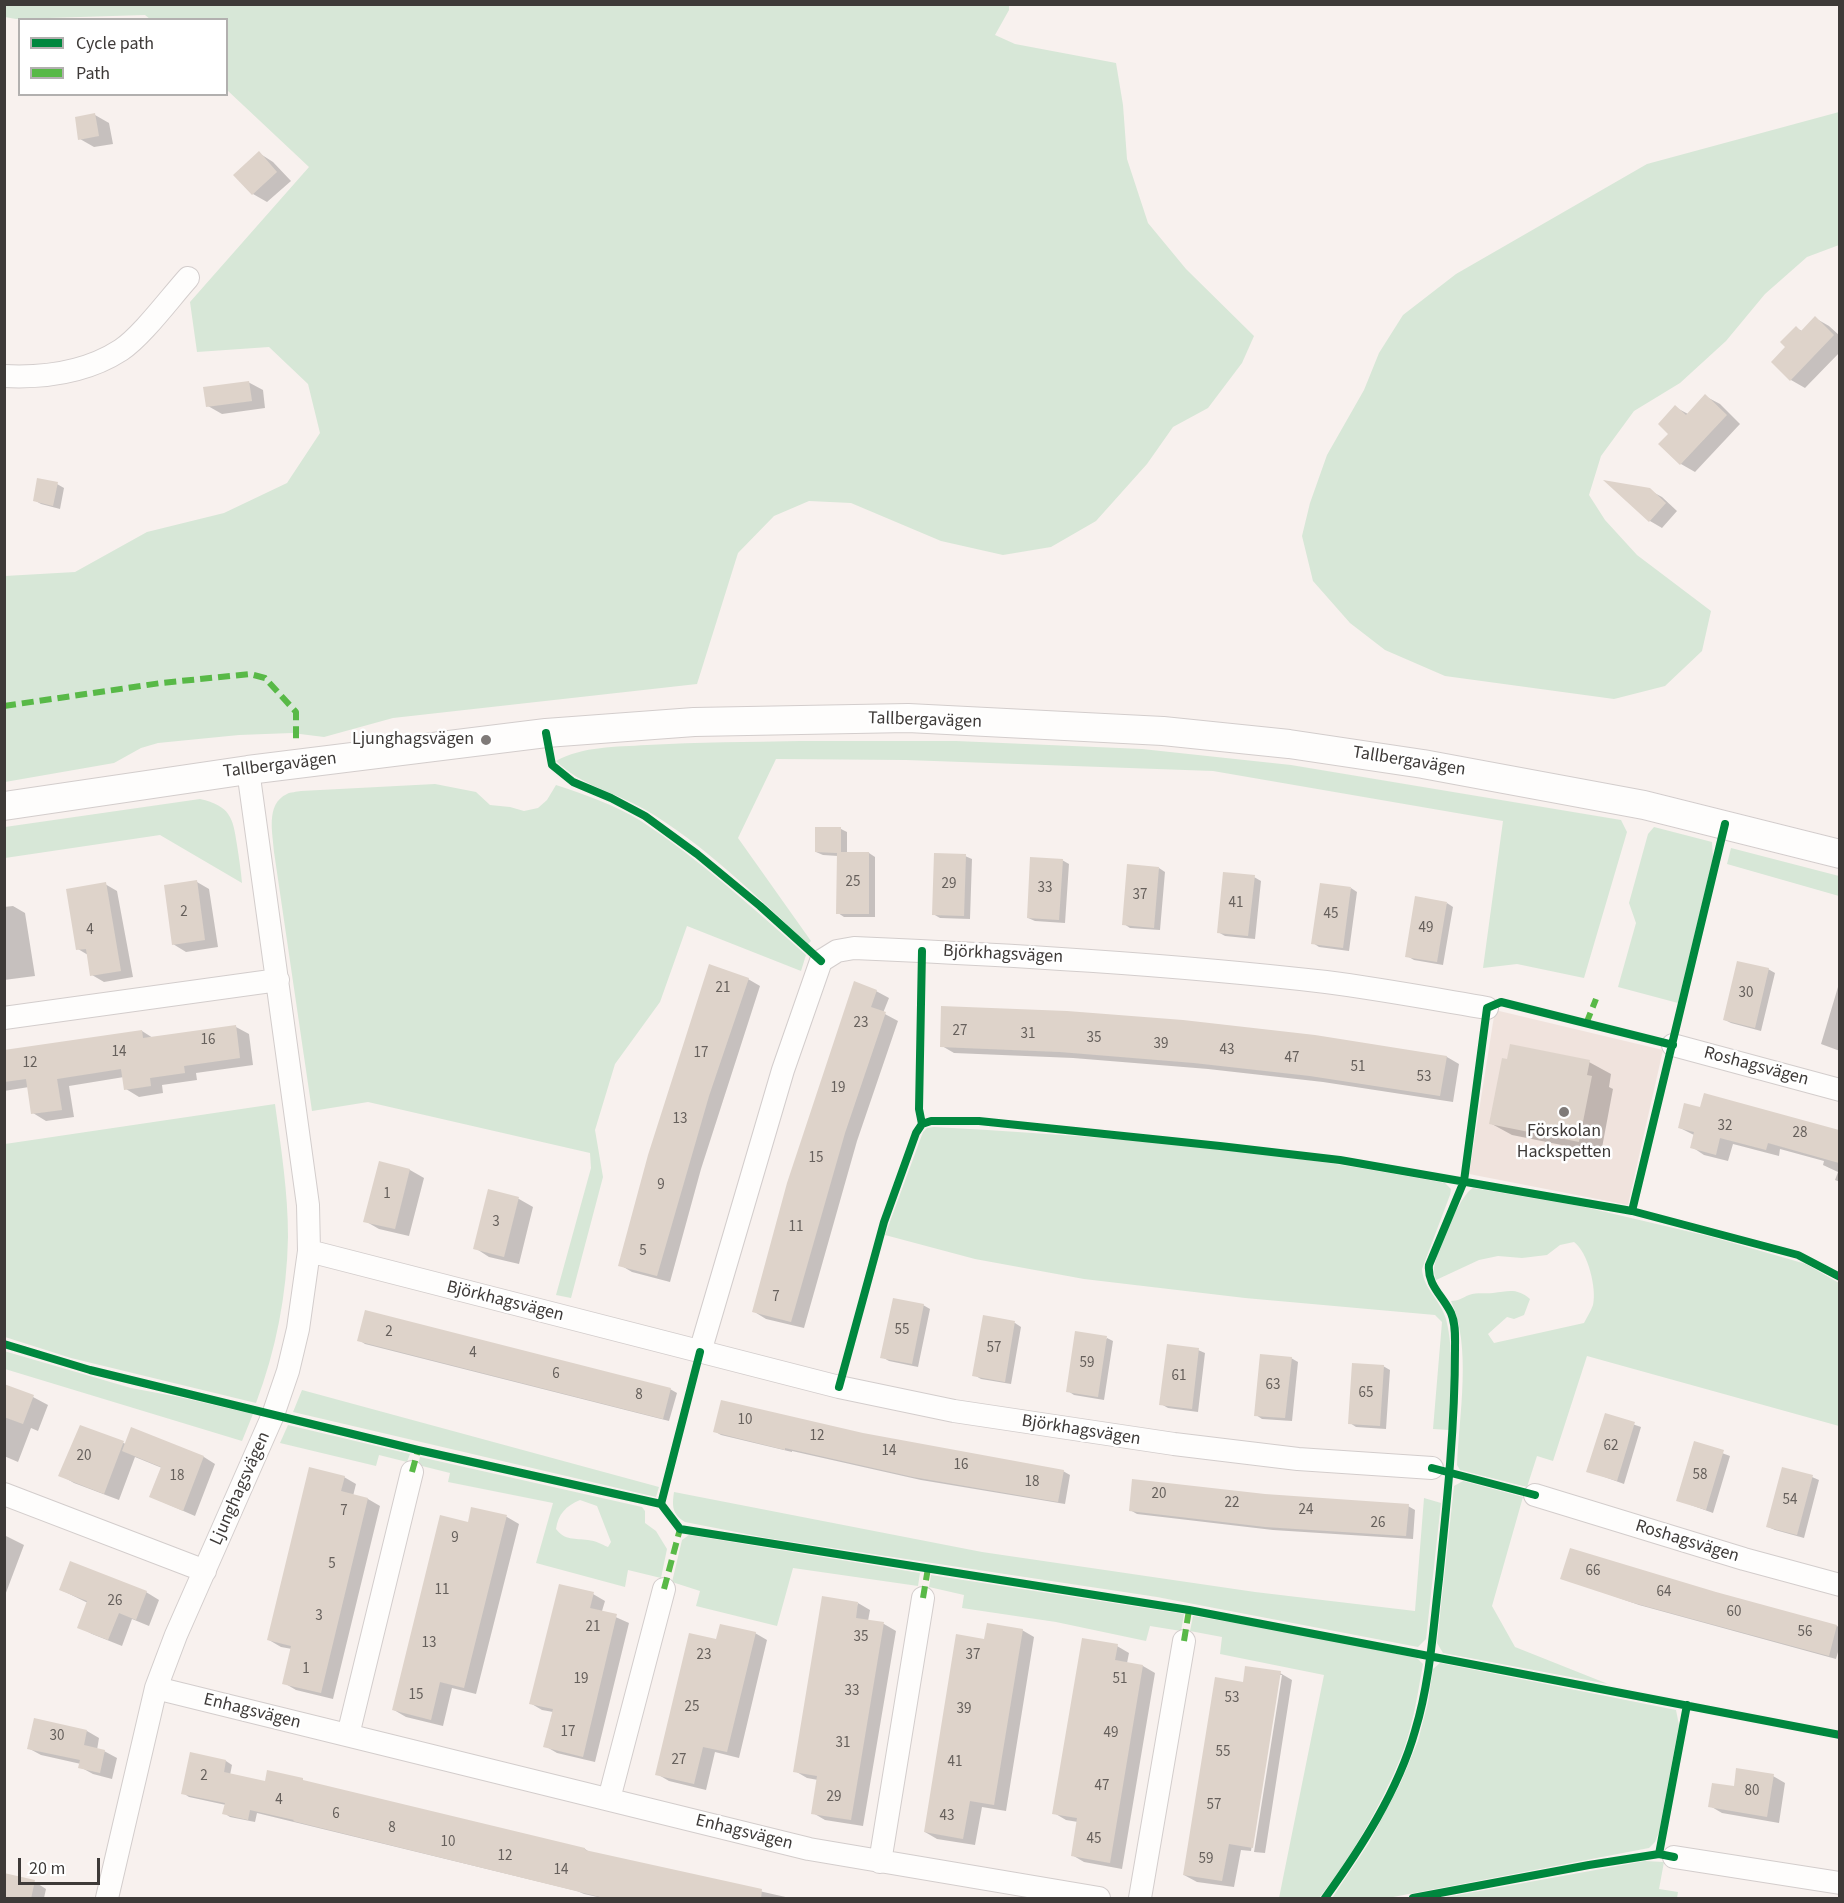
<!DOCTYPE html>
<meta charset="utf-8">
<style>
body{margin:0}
#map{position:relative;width:1844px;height:1903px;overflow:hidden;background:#f8f1ee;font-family:"Source Sans 3",sans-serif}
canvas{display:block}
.frame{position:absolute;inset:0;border:6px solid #3e3a38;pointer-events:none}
.legend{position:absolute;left:18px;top:18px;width:210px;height:78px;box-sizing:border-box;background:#fff;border:2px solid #b2b0af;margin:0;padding:8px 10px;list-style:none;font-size:18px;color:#3e3a38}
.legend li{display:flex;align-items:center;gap:12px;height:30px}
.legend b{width:30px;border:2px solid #b2b0af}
.scale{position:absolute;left:18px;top:1858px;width:82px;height:27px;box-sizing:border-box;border:3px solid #3e3a38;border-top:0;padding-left:8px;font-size:18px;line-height:21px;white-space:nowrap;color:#3e3a38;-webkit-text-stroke:4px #fff;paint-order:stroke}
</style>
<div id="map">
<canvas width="1844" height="1903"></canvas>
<div class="frame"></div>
<ul class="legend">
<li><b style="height:8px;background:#00873e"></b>Cycle path</li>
<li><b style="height:8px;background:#58b947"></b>Path</li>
</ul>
<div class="scale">20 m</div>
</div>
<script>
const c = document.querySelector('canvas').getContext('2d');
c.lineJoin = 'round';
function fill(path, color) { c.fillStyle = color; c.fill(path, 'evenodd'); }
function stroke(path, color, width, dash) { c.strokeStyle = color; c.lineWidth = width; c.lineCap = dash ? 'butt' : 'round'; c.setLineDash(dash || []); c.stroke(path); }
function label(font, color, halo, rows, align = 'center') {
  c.font = font + ' "Source Sans 3",sans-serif'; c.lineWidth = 5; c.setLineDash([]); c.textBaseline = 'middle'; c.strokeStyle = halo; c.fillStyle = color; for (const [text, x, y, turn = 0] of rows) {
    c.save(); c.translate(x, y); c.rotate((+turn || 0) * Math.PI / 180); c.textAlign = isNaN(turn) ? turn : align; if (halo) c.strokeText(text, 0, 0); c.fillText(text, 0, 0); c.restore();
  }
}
fill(new Path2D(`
 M1495,1010l168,40 -35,155 -159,-31z`), '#f0e3dd');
fill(new Path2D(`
 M5,4l1004,1v5l-14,25 20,9 101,19 7,42 4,54 21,64 38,46 68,67 -12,27 -34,45 -35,19 -26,37 -51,57 -45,26 -48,8 -62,-14 -90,-38 -42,-2 -35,15 -36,37 -41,131 -304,34 -69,19 -32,-4 -53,2 -81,8 -17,5 -27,15 -109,19v-206l70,-4 72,-40 77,-19 63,-30 33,-50 -12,-49 -39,-37 -72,5 -7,-50 119,-135 -82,-77 -1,-70 -76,-1 -5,-4 -129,4 -11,-2z
 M1839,112v133l-32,12 -42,37 -39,47 -46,42 -46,28 -33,45 -12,39 16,25 32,35 74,56 -9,40 -37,35 -51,13 -169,-23 -60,-26 -35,-27 -37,-42 -11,-45 8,-33 17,-48 37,-65 15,-37 24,-38 53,-41 191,-110z
 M800,741h156l186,8 149,16 330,55 6,12 -43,146 -67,-14 -34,4 20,-147 -290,-50 -307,-11 -130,-1 -38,79 73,103 -3,3c-50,-46 -105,-101 -164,-135 -30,-17 -62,-23 -88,-48 28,-15 59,-14 91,-16 51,-3 102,-3 153,-4z
 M435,784l41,8 14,13 20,2 14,4 14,-3 9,-8 9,-15c28,9 59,20 85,36 58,38 113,88 165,134l-5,16 -114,-45 -27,76 -45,62 -20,66 8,47 -32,121 -15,-3 35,-127 -1,-15 -222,-51 -56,9 -38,-259c-1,-18 -9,-48 13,-58 3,-2 10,-2 14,-3z
 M200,799c30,7 33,18 37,46 2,13 4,26 5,38l-82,-48 -155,23v-31z
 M1654,827l58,15 1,16 -35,145 -60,-16 18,-64 -7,-20 19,-69z
 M1731,848l108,28v20l-112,-32z
 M275,1104c6,44 13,88 13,133 -1,57 -12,113 -32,166l-185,-45 -66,-21v-193z
 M934,1127c132,7 264,17 395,36 39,6 78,13 116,20l6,6 -1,6 -28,74c1,19 19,32 24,50 9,35 4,75 3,111l-16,-1 9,-107 -7,-7 -190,-17 -161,-19 -109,-20 -90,-24 38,-103 4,-4z
 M1473,1188l107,18 132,31 94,27 33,19v143l-252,-70 -34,105 -16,-5 -10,31 -67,-17 -3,-5c2,-49 15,-119 -6,-164 7,0 11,-3 18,-6 9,-3 16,-1 24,-2 16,-2 24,-5 37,6l-6,16 -10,4 -7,-2 -19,17 6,9 90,-20c3,-6 7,-12 9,-18 4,-16 -5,-53 -19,-63l-14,3 -13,10 -25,3 -24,-2 -19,4 -43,20c-1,-3 -2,-7 -2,-10 1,-16 26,-76 39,-82z
 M4,1351l127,37 48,9 74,17 -11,27 -237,-72z
 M302,1390l357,97 -3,10 -363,-85z
 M288,1425l122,29 -3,8 -28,-7 -3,11 -96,-23z
 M420,1457l222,50 3,4v12l11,8 11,18 -6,29 -33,-8 -3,17 -89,-24 17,-60 -105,-21 2,-9 -32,-8zM580,1500l17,6 14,36 -3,5c-7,-3 -12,-6 -20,-7 -13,-2 -23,1 -32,-11 2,-15 10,-23 24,-29z
 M1463,1481l60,16 -31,109 23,41 93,37 -165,-31 -6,-10 17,-157z
 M674,1492l308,60 273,40 160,19 9,-113 17,5 -15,136 -8,8 -261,-50 -390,-59 -82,-16c-13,-8 -13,-16 -11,-30z
 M689,1535l231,38 -2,13 -125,-18 -16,58 -81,-20 4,-15 -28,-9 10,-42z
 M931,1575l253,39 -3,17 -31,-5 -4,15 -90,-19 -94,-14 2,-13 -35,-8z
 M1193,1616l97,16 127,26 6,6c-5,28 -9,55 -18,82 -17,47 -54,113 -86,152h-40l45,-223 -104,-21 2,-17 -32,-6z
 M1440,1663l236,47 3,15 -20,107 -4,10 -6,6 -261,50h-56l37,-55 32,-61 17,-41 10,-39 5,-33z
 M1645,1861l19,1 -5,27 19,3 -1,6h-236z`), '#d7e7d7');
fill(new Path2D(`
 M95,115l14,8 4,21 -19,3 -14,-8z
 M259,153l14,9 18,19 -24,21 -14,-8z
 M1815,318l14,8 11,10v16l-35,36 -14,-8 -18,-18 15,-15 8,-19 6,3z
 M248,382l15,8 2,18 -43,6 -14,-8z
 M1705,396l15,8 20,20 -45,48 -14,-8 -11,-30 5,-27 13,7z
 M1608,483l41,7 13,7 15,14 -15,17 -12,-7z
 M57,484l7,4 -4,21 -19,-5 -7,-4z
 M841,829l6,3v21h22l6,4v60h-31l-6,-4v-57l-15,-1 -7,-3z
 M965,856l7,3 -2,60 -30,-1 -7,-4z
 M1062,860l7,4 -4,59 -30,-2 -7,-3z
 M1159,868l6,4 -5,58 -30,-2 -6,-4z
 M1254,877l7,4 -6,58 -30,-3 -7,-4z
 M197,882l12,7 9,58 -32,5 -13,-8z
 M105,884l12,7 16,86 -29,5 -12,-7 -4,-20 -10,-6z
 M1351,888l6,4 -8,59 -30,-4 -6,-4z
 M1447,903l6,4 -10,58 -29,-5 -7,-4z
 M13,906l12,7 10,63 -31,4v-73z
 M1768,969l7,4 -14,58 -30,-8 -6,-3z
 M748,979l12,7 -59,183 -31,113 -38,-10 -12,-7z
 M1838,987h2v64l-19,-7z
 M876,991l13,7 -6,15 15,8 -41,120 -53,187 -38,-9 -13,-8z
 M236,1027l13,7 4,31 -57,8 1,7 -35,5 1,8 -24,4 -13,-8 -2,-12 -55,9 5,31 -28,4 -13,-8 -4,-26 -25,4v-39l138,-21 11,7z
 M942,1046l505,11 12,7 -6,38 -130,-20 -115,-13 -135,-11 -119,-5z
 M1589,1062l22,12 -2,13 4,2 -12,64 -89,-18 -22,-12z
 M1705,1095l135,36v51l-5,-2 3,-8 -15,-7 1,-4 -44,-12 -1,7 -46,-12 -5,17 -24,-6 -12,-8 2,-12 -14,-7 21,-19z
 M380,1163l30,7 14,8 -15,58 -30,-7 -14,-8z
 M489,1191l30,8 14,8 -14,57 -30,-7 -14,-9z
 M923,1305l7,4 -12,58 -29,-6 -7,-4z
 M984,1317l31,6 6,4 -10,57 -30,-5 -7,-4z
 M1107,1338l6,3 -9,59 -30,-5 -6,-4z
 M359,1340l311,49 7,4 -8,28 -304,-77z
 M1198,1350l7,3 -7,59 -30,-4 -7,-4z
 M1291,1358l7,4 -6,59 -30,-2 -6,-4z
 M1383,1366l7,4 -4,59 -30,-2 -6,-4z
 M4,1386l29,11 15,8 -10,26 -7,-3 -13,34 -14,-6z
 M1606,1415l35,12 -17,57 -36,-13z
 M80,1427l46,17 6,-15 72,28 11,7 -20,52 -44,-19 11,-29 -27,-11 -16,43 -45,-17 -14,-8z
 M714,1431l148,4 201,36 7,4 -5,29 -144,-24 -129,-29v1l-71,-17z
 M1695,1443l35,13 -17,57 -36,-13z
 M344,1477l12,7 -3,12 15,3 12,7 -47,193 -37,-9 -12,-7 8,-34 -11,-2 -12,-7z
 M1812,1477l7,3 -15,58 -29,-8 -7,-3z
 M1265,1496l143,10 7,4 -2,29 -140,-9 -136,-16 -7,-4z
 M472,1508l35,9 12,7 -43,170 -24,-6 -9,38 -37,-9 -12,-7 75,-186z
 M4,1535l20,10 -20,53z
 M1562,1578l153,16 122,32 3,2v17l-4,14 -197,-54z
 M61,1590l85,2 13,8 -10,26 -17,-7 -10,27 -30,-12 -13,-7 9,-24z
 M593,1594l12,7 -3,10 27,12 -34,139 -38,-9 -12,-7 8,-34 -11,-2 -12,-7z
 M858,1603l12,7 -2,11 16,3 12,7 -33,195 -38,-6 -12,-7 5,-33 -11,-2 -12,-7z
 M1022,1630l12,7 -28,174 -24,-4 -7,38 -38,-6 -12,-7 60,-192z
 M755,1633l12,7 -28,118 -24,-6 -9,38 -37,-9 -12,-7 60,-133z
 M1117,1646l12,7 -2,10 16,3 12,7 -33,196 -38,-7 -12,-7 6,-33 -12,-2 -12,-7z
 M1280,1673l12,7 -27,173 -11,-1 28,-177h-3l-28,176 -10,-1 -7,37 -37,-5 -13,-7 60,-192z
 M87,1731l12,7 -2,12 7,1 13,7 -5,21 -19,-5 -13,-7 1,-3 -40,-9 -13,-7z
 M191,1754l35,7 6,4 -2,10 355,74 6,4 199,45h-188l-18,-4 -7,-3 -320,-78 -2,9 -25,-5 -6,-4 2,-8 -37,-8 -6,-4z
 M1773,1776l12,7 -6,40 -57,-10 -12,-7z
 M35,1882l11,7 -2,9h-40z`), '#0003');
fill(new Path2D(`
 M95,113l4,23 -21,4 -3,-23z
 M259,151l18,21 -25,23 -19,-20z
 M1815,316l19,19 -44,46 -19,-19 14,-15 -5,-5 16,-16 5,5z
 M249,381l3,20 -46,6 -3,-20z
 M1705,394l22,21 -47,50 -22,-21 10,-10 -10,-10 17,-19 11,10z
 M37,478l21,4 -5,24 -20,-5z
 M1603,480l47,8 16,15 -17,19z
 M815,827h26v25h28v62h-33l1,-61 -22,-1z
 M934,853l32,1 -2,62 -32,-1z
 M1030,857l33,2 -4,61 -32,-2z
 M1127,864l32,3 -5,61 -32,-3z
 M1223,872l32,3 -7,61 -31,-3z
 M197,880l8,60 -33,5 -8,-60z
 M106,882l15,89 -31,5 -4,-27 -10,1 -10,-61z
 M1320,883l31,4 -8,61 -32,-4z
 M1415,896l32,6 -10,60 -32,-5z
 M1737,961l32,7 -14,60 -32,-8z
 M709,964l40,14 -40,118 -52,180 -39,-10 30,-111z
 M854,981l23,9 -6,17 15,5 -41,121 -54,189 -39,-10 35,-129z
 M941,1006l126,5 116,9 132,15 132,21 -7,40 -130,-20 -116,-13 -134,-11 -120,-5z
 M236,1025l4,33 -56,8 1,7 -35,5 1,8 -27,4 -3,-21 -64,10 5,31 -31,4 -5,-35 -22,3v-32l138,-20 1,8z
 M1510,1044l80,16 -3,15 5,1 -13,66 -90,-18 13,-66 5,1z
 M1704,1093l135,37v33l-71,-20 -2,7 -46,-12 -4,17 -26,-7 4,-16 -16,-4 6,-25 16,4z
 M379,1161l31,8 -15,60 -32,-7z
 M488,1189l31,8 -15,60 -31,-8z
 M893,1298l31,6 -12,60 -32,-6z
 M365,1310l306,78 -8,31 -306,-78z
 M983,1315l32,6 -10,61 -33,-6z
 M1075,1331l32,5 -9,61 -32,-5z
 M1167,1344l32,4 -7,61 -33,-4z
 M1260,1354l32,3 -7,61 -31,-2z
 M1352,1363l32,2 -4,61 -32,-2z
 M4,1384l30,11 -11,29 -19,-7z
 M721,1400l142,33 201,37 -6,32 -145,-25 -128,-29v2l-72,-18z
 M1605,1413l30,9 -18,59 -31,-9z
 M80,1425l44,16 -20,53 -46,-18z
 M131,1427l73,29 -21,55 -34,-14 12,-30 -39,-16z
 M1694,1441l30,9 -18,60 -30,-9z
 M309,1467l36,9 -4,15 27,7 -47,195 -39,-9 9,-38 -24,-6z
 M1782,1467l31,8 -16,60 -31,-8z
 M1132,1479l133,15 144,10 -3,32 -141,-9 -136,-16z
 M471,1507l36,8 -43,173 -24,-6 -9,38 -39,-10 48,-195 28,7z
 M1570,1548l146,44 121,33 -8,31 -199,-54 -70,-23z
 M70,1561l77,30 -11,29 -17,-7 -11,27 -31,-12 10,-27 -28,-11z
 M559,1584l35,8 -4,16 27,6 -34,143 -40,-10 10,-38 -24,-5z
 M822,1596l36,6 -2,16 28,4 -33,198 -40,-6 6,-38 -24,-4z
 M987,1623l36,6 -29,176 -24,-4 -7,38 -39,-7 32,-198 28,5z
 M720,1624l36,8 -29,120 -24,-5 -9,37 -39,-9 34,-142 27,6z
 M1082,1638l36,6 -3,16 28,5 -33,198 -39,-7 6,-38 -25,-4z
 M1245,1666l36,5 -28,177 -24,-4 -7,37 -39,-6 32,-198 28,5z
 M34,1718l53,12 -3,15 21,5 -5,23 -22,-5 2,-8 -53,-11z
 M190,1752l36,8 -2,12 41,9 2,-11 36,8v2l282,68v2l177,39 -1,10h-153l-315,-78 1,-1 -44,-10 -2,10 -26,-6 3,-11 -44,-9z
 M1736,1768l38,6 -7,43 -59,-10 4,-24 22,3z
 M4,1873l31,7 -4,19h-27z`), '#ded3ca');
const minor = new Path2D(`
 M4,376c40,2 83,-4 117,-26 21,-14 49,-52 67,-72
 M4,1018l274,-38
 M1673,1045l167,45
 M309,1251l530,136 115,24 220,33 124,15 134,9
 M700,1352l83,-282 38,-109 16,-10 17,-3c158,7 315,16 472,34 54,7 108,17 161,26
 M4,1494l201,77
 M1535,1495l209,64 96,26
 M156,1688l653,161 290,49
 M348,1735l64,-263
 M609,1799l55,-210
 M1674,1857l166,26
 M880,1862l43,-264
 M107,1898l49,-210 20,-53 97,-220 15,-44 10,-42 11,-78 -1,-46 -60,-435
 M1140,1898l44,-257`);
const tertiary = new Path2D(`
 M4,806l244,-36 298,-37 148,-11 214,-4 255,13 126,13 134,20 221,41 196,49`);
stroke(minor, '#d3cdcc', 24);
stroke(tertiary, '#d3cdcc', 30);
stroke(minor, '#fefdfc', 22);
stroke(tertiary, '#fefdfc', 28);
stroke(new Path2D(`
 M4,706l157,-23 89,-9 15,4 31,34v28
 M1586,1024l10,-25
 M412,1472l6,-22
 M664,1589l16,-60
 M923,1598l5,-30
 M1184,1641l5,-31`), '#58b947', 6, [12, 6]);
stroke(new Path2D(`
 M546,733l6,32 21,17 38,16 34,18 52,38 63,52 61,55
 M922,1124l-3,-15 3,-158
 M1632,1211l93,-387
 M4,1344l86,26 328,80 243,54 19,25 509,81 651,125
 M839,1387l45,-165 32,-89 6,-9 9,-3h48l241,25 120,14 292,51 166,44 42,22
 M1432,1468l103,27
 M661,1504l39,-152
 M1659,1854l28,-149
 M1325,1898c36,-50 73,-107 90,-167 15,-49 18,-101 24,-152 8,-77 16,-153 16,-230 0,-12 1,-25 -4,-36 -8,-17 -24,-28 -22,-48l35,-84 23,-173 14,-6 172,43
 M1413,1898l176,-33 70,-11 15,3`), '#00873e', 8);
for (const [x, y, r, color] of [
 [486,740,6,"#7f7a78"],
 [1564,1112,6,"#7f7a78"]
]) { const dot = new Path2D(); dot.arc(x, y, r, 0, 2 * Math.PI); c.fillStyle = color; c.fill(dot); stroke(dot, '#fff', 2); }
label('15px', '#66605c', null, [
 ["25",853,883],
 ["29",949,885],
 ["33",1045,889],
 ["37",1140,896],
 ["41",1236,904],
 ["2",184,913],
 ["45",1331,915],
 ["49",1426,929],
 ["4",90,931],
 ["21",723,989],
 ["30",1746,994],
 ["23",861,1024],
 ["27",960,1032],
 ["31",1028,1035],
 ["35",1094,1039],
 ["16",208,1041],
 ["39",1161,1045],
 ["43",1227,1051],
 ["14",119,1053],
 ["17",701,1054],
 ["47",1292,1059],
 ["12",30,1064],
 ["51",1358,1068],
 ["53",1424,1078],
 ["19",838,1089],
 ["13",680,1120],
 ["32",1725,1127],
 ["28",1800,1134],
 ["15",816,1159],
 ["9",661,1186],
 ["1",387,1195],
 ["3",496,1223],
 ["11",796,1228],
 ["5",643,1252],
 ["7",776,1298],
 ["55",902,1331],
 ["2",389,1333],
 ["57",994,1349],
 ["4",473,1354],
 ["59",1087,1364],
 ["6",556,1375],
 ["61",1179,1377],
 ["63",1273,1386],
 ["65",1366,1394],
 ["8",639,1396],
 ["10",745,1421],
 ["12",817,1437],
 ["62",1611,1447],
 ["14",889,1452],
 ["20",84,1457],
 ["16",961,1466],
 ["58",1700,1476],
 ["18",177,1477],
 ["18",1032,1483],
 ["20",1159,1495],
 ["54",1790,1501],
 ["22",1232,1504],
 ["24",1306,1511],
 ["7",344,1512],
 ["26",1378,1524],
 ["9",455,1539],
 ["5",332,1565],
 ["66",1593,1572],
 ["11",442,1591],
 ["64",1664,1593],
 ["26",115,1602],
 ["60",1734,1613],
 ["3",319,1617],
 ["21",593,1628],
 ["56",1805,1633],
 ["35",861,1638],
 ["13",429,1644],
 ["23",704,1656],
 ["37",973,1656],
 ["1",306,1670],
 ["19",581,1680],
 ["51",1120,1680],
 ["33",852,1692],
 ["15",416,1696],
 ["53",1232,1699],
 ["25",692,1708],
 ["39",964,1710],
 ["17",568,1733],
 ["49",1111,1734],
 ["30",57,1737],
 ["31",843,1744],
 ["55",1223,1753],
 ["27",679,1761],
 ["41",955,1763],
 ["2",204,1777],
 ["47",1102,1787],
 ["80",1752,1792],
 ["29",834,1798],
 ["4",279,1801],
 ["57",1214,1806],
 ["6",336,1815],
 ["43",947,1817],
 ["8",392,1829],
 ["45",1094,1840],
 ["10",448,1843],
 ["12",505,1857],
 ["59",1206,1860],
 ["14",561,1871]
]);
label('18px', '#3e3a38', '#fff', [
 ["Tallbergavägen",925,721,2],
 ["Tallbergavägen",1409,762,9],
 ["Tallbergavägen",280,766,-7],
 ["Björkhagsvägen",1003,955,3],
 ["Roshagsvägen",1756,1067,15],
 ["Björkhagsvägen",505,1302,14],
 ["Björkhagsvägen",1081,1431,9],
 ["Ljunghagsvägen",241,1489,-66],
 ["Roshagsvägen",1687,1542,17],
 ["Enhagsvägen",252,1712,14],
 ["Enhagsvägen",744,1833,14]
]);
label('18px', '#3e3a38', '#fff', [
 ["Ljunghagsvägen",474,740],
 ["Förskolan",1564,1132,"center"],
 ["Hackspetten",1564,1153,"center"]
], 'right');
</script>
